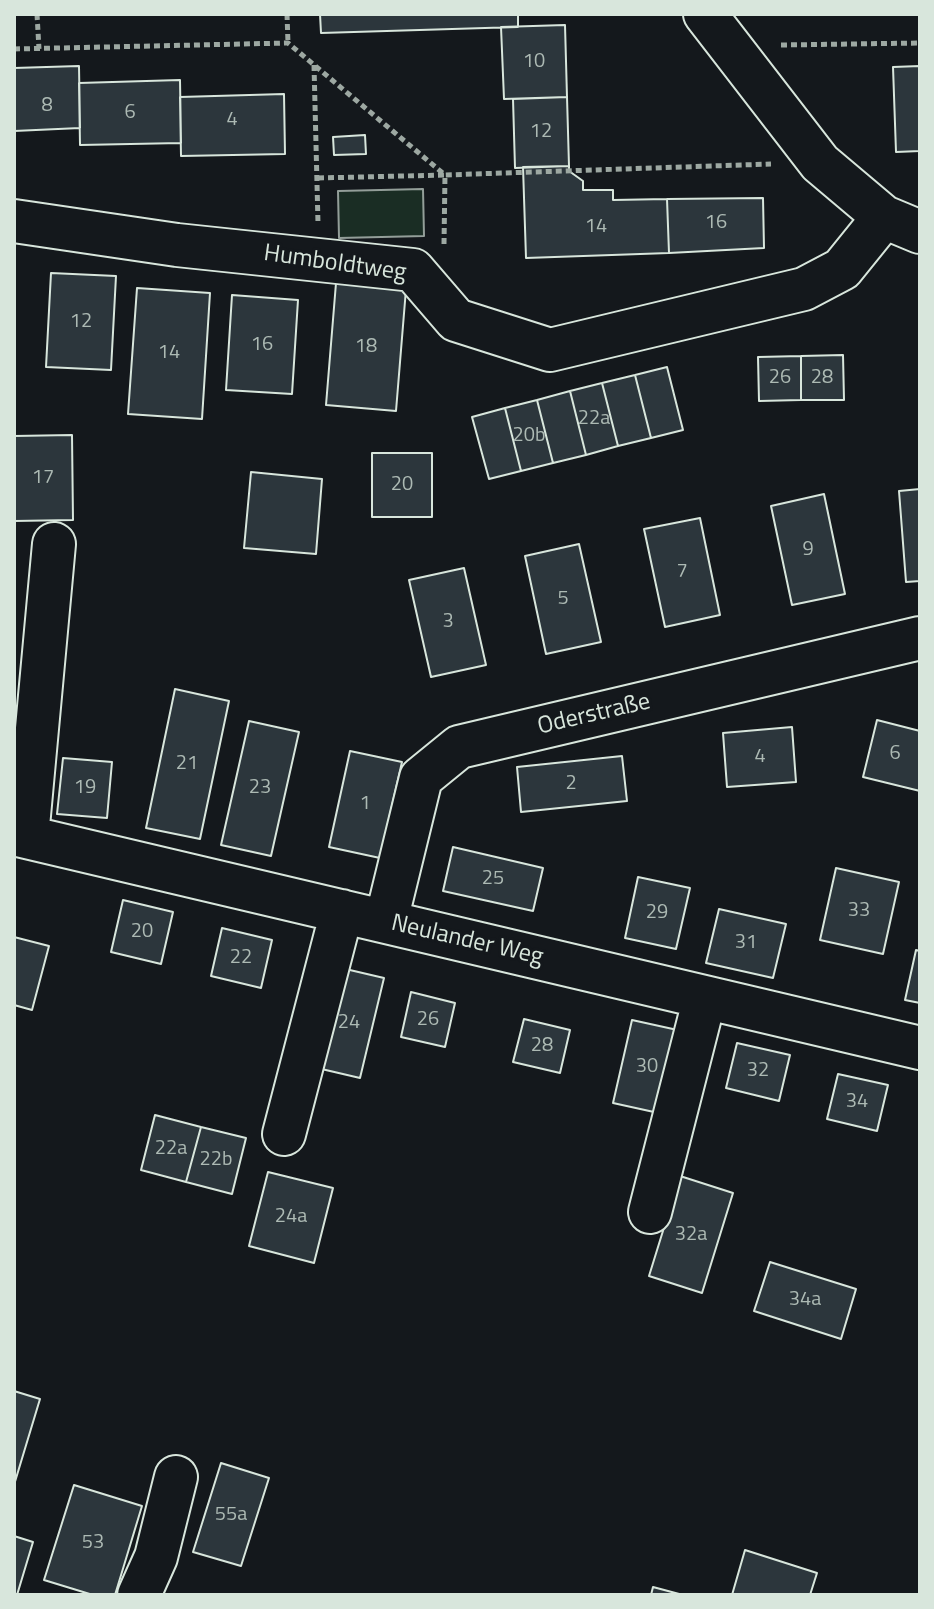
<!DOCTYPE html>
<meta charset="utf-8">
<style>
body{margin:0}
#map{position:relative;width:934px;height:1609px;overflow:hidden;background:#14181c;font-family:"Titillium Web",sans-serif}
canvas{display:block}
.frame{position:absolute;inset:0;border:16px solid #d8e6dc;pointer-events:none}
</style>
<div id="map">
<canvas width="934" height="1609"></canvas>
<div class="frame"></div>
</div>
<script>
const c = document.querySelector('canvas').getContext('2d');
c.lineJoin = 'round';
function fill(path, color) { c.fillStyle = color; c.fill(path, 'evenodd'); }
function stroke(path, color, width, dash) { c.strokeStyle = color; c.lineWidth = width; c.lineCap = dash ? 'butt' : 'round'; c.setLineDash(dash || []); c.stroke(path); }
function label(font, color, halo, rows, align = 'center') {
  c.font = font + ' "Titillium Web",sans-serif'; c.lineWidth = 6; c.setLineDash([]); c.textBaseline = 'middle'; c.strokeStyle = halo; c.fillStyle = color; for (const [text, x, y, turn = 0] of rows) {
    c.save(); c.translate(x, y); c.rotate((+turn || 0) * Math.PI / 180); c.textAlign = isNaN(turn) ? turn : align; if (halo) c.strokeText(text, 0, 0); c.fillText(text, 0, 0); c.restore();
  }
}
const green = new Path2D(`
 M423,189l1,47 -85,2 -1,-47z`);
fill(green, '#1a2d24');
stroke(green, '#939e99', 2);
const building = new Path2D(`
 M320,14h198v13l-197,6z
 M565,25l2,72 -63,2 -3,-72z
 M79,66l1,62 -66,3v-63z
 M920,66v85l-24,1 -3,-85z
 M180,80l1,63 -101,2 -1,-62z
 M284,94l1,60 -104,2 -1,-59z
 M567,97l2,69 -54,2 -2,-69z
 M365,135l1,19 -32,1 -1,-18z
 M569,166v5l14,10v9h30v10l54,-1 2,54 -143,5 -3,-91z
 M763,198l1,50 -95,5 -2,-54z
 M51,273l65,3 -5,94 -65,-3z
 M336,283l70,6 -10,122 -70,-6z
 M137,288l73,5 -8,126 -74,-5z
 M232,295l66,5 -6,94 -66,-4z
 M843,355l1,45h-43v-44z
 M801,356v44l-42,1 -1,-44z
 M667,367l16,63 -32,8 -16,-63z
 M635,375l16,63 -33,8 -16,-63z
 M602,383l16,63 -32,9 -16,-64z
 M570,391l16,64 -33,8 -16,-63z
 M537,400l16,63 -32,8 -16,-63z
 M505,408l16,63 -32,8 -17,-62z
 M72,435l1,85 -59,1v-85z
 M372,453h60v64h-60z
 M251,472l71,7 -6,75 -72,-6z
 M920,489v92l-14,1 -7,-91z
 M824,494l21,100 -53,11 -21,-99z
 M700,518l20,97 -55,12 -21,-98z
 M579,544l22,98 -55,12 -21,-98z
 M464,568l22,97 -55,12 -22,-97z
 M175,689l54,12 -29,138 -54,-11z
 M877,720l43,11v60l-57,-14z
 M249,721l50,11 -28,124 -50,-11z
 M792,727l4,55 -69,5 -4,-54z
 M350,751l52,11 -22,96 -51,-11z
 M622,756l5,45 -106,11 -4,-45z
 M63,758l49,4 -5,56 -50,-4z
 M453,847l90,21 -10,43 -90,-20z
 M836,868l63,14 -16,72 -63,-14z
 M638,877l52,11 -14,61 -51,-11z
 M123,900l50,12 -12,52 -50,-12z
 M719,909l67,15 -13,54 -67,-15z
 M222,928l50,12 -11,48 -50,-12z
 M14,937l35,9 -17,64 -18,-5z
 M916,950l4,1v52l-15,-3z
 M337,967l47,11 -24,100 -47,-11z
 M411,992l44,11 -10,44 -44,-10z
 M524,1019l46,11 -10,43 -47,-11z
 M632,1020l50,11 -19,83 -50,-11z
 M737,1043l53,12 -11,46 -53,-13z
 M838,1074l50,11 -11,46 -50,-12z
 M155,1115l46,12 -15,55 -45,-12z
 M201,1127l45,11 -14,56 -46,-12z
 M268,1172l65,16 -19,75 -65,-17z
 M680,1176l53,17 -31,100 -53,-17z
 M770,1262l86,27 -15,50 -87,-28z
 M14,1391l26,8 -26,86z
 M221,1463l48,15 -28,88 -48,-14z
 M74,1485l68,21 -27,89h-22l-49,-15z
 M14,1536l19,6 -16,53h-3z
 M745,1550l72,23 -7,22h-78z
 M653,1587l30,8h-32z`);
fill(building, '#2c363c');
stroke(building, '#d8e6dc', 2);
const minor = new Path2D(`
 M705,14l115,149 64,54 36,15
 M14,221l163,24 236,25 43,50 94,30 254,-61 38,-20 42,-52
 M14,834l906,214
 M27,837l27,-293
 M386,921l35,-143 38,-31 461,-109
 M284,1134l58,-223
 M650,1212l55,-215
 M139,1595l17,-38 20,-80`);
stroke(minor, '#d8e6dc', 46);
stroke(new Path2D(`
 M37,14l2,35
 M287,14l1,29
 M781,45l139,-2
 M14,49l274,-6 157,132 326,-11
 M314,65l4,158
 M318,178l127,-3 -1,69`), '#9da8a2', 5, [6, 4]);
stroke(minor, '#14181c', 42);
label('20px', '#adbab4', null, [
 ["10",534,62],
 ["8",47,106],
 ["6",130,113],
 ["4",232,120],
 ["12",541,132],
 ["16",716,223],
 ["14",596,227],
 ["12",81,322],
 ["16",262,345],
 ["18",366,347],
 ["14",169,353],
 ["26",780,378],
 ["28",822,378],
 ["22a",594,419],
 ["20b",529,436],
 ["17",43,478],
 ["20",402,485],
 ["9",808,550],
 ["7",682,572],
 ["5",563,599],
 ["3",448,622],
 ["6",895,754],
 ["4",760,757],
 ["21",187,764],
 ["2",571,784],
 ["19",85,788],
 ["23",260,788],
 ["1",365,804],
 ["25",493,879],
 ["33",859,911],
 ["29",657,913],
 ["20",142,932],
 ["31",746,943],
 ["22",241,958],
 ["26",428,1020],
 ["24",349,1023],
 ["28",542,1046],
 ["30",647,1067],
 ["32",758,1071],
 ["34",857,1102],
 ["22a",171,1149],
 ["22b",216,1160],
 ["24a",291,1217],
 ["32a",691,1235],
 ["34a",805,1300],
 ["55a",231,1515],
 ["53",93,1543]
]);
label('24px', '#d8e6dc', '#14181c', [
 ["Humboldtweg",335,264,8],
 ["Oderstraße",594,715,-13],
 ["Neulander Weg",467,941,13]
]);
</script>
